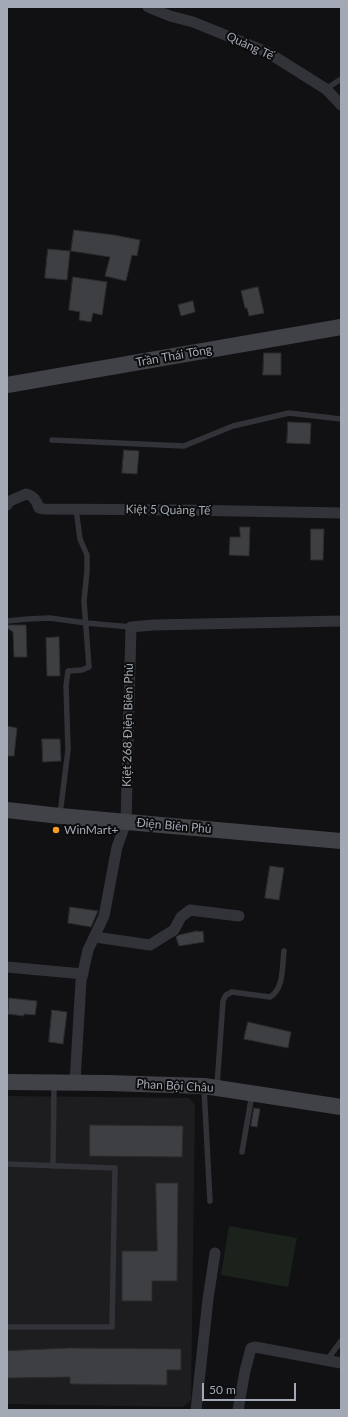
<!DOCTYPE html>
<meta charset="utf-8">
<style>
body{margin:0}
#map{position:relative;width:348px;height:1417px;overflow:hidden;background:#111113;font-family:Lato,sans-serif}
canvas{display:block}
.frame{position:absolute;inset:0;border:8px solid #a2a9b4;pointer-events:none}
.scale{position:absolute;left:202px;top:1383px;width:94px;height:18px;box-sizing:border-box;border:2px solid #a2a9b4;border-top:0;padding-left:5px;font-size:12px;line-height:14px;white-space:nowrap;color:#a2a9b4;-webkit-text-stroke:3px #0c0c0d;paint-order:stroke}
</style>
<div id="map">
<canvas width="348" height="1417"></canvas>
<div class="frame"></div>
<div class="scale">50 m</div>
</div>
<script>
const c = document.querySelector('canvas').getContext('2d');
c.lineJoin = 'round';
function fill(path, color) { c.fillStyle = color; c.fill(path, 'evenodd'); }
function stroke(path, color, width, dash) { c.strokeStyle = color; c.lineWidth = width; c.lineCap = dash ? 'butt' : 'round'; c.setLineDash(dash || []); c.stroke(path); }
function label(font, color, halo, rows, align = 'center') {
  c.font = font + ' Lato,sans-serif'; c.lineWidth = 4; c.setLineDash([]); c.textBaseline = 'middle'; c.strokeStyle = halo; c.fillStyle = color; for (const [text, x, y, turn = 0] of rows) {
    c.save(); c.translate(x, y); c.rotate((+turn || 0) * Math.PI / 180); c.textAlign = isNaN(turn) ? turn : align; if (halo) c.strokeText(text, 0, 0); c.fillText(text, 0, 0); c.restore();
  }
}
fill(new Path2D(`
 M7,1096l182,2 6,7 -4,295 -8,7 -176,-3z`), '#1d1d20');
fill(new Path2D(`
 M229,1226l68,12 -9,49 -67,-12z`), '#1b221b');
const building = new Path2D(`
 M74,230l40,5 26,5 -3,16 -5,-1 -6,26 -21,-5 5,-19 -39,-6z
 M48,249l22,2 -3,29 -22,-2z
 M73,277l34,5 -5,33 -9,-2 -2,9 -12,-2 1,-8 -11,-2z
 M258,287l6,26 -15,3 -2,-8h-2l-4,-17z
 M193,301l2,11 -14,4 -3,-11z
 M264,353h17v22h-18z
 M288,422l23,1 -1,21 -23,-1z
 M124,450l15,1 -2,23 -15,-1z
 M240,527h10l-1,29 -20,-1 1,-18h10z
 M311,529h13l-1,31h-12z
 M7,625h19l1,32h-13l-1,-25 -6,-4z
 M59,637l1,39h-13l-1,-38z
 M7,726l10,2 -3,28h-7z
 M42,739h18l1,22 -18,1z
 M270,866l14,2 -5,32 -14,-2z
 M70,907l28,4 -7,16 -23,-4z
 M198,931v1l5,-1 1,11 -25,4 -3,-9 3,-2z
 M9,998l28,3 -2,14 -11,-1v2l-16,-2z
 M52,1010l15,2 -4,32 -14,-2z
 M248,1022l43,10 -3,16 -44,-9z
 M254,1108l6,1 -3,18 -6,-1z
 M90,1125l93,1 -1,31 -92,-1z
 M156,1183h22l-1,98h-25v20h-30v-50h35z
 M70,1348l111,1v21h-14v15l-97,-1v-7l-63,1v-27z`);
fill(building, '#3d3f43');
stroke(building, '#2b2b2f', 1);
stroke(new Path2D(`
 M326,89l15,-10
 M52,440l132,6 49,-20 56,-13 52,6
 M7,621l21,-2 22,-1 36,5 45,4
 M60,814l8,-64 -2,-64 2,-15 14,-1 7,-3 -5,-66 3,-30v-16l-7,-16 -4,-30
 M217,1086l6,-85 3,-6 6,-3 38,5c14,-8 12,-31 14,-46
 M204,1088l6,113
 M242,1152l10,-58
 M7,1164l108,4 -3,159h-105
 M53,1166l1,-82
 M327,1360l14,-19`), '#323338', 5.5);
stroke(new Path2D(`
 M148,7l22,9 23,6 74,30 59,37 15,16
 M7,505l3,-4 16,-7c8,2 10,6 13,14l5,1 140,1 157,3
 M95,937l55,8 24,-15 7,-13 9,-7 49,6
 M7,967l76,7
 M75,1082l6,-101 7,-31 16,-34 13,-69 9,-25 5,-195 22,-2 188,-4
 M196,1410l12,-111 7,-46
 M238,1410l7,-39 6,-23 4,-1 86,16`), '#323338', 11);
stroke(new Path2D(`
 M7,385l334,-58
 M7,810l53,6 281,25
 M7,1082l100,1 97,3 137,21`), '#404248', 16);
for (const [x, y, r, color] of [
 [56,830,4,"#f99d22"]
]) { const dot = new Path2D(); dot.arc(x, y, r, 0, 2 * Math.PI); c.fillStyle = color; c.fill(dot); stroke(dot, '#0c0c0d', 1.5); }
label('12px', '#a2a9b4', '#0c0c0d', [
 ["Quảng Tế",250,46,25],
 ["Trần Thái Tông",174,356,-10],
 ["Kiệt 5 Quảng Tế",168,510,1],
 ["Kiệt 268 Điện Biên Phủ",128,725,-89],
 ["Điện Biên Phủ",174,826,5],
 ["Phan Bội Châu",175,1086,3]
]);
label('12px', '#a2a9b4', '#0c0c0d', [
 ["WinMart+",64,830]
], 'left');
</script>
